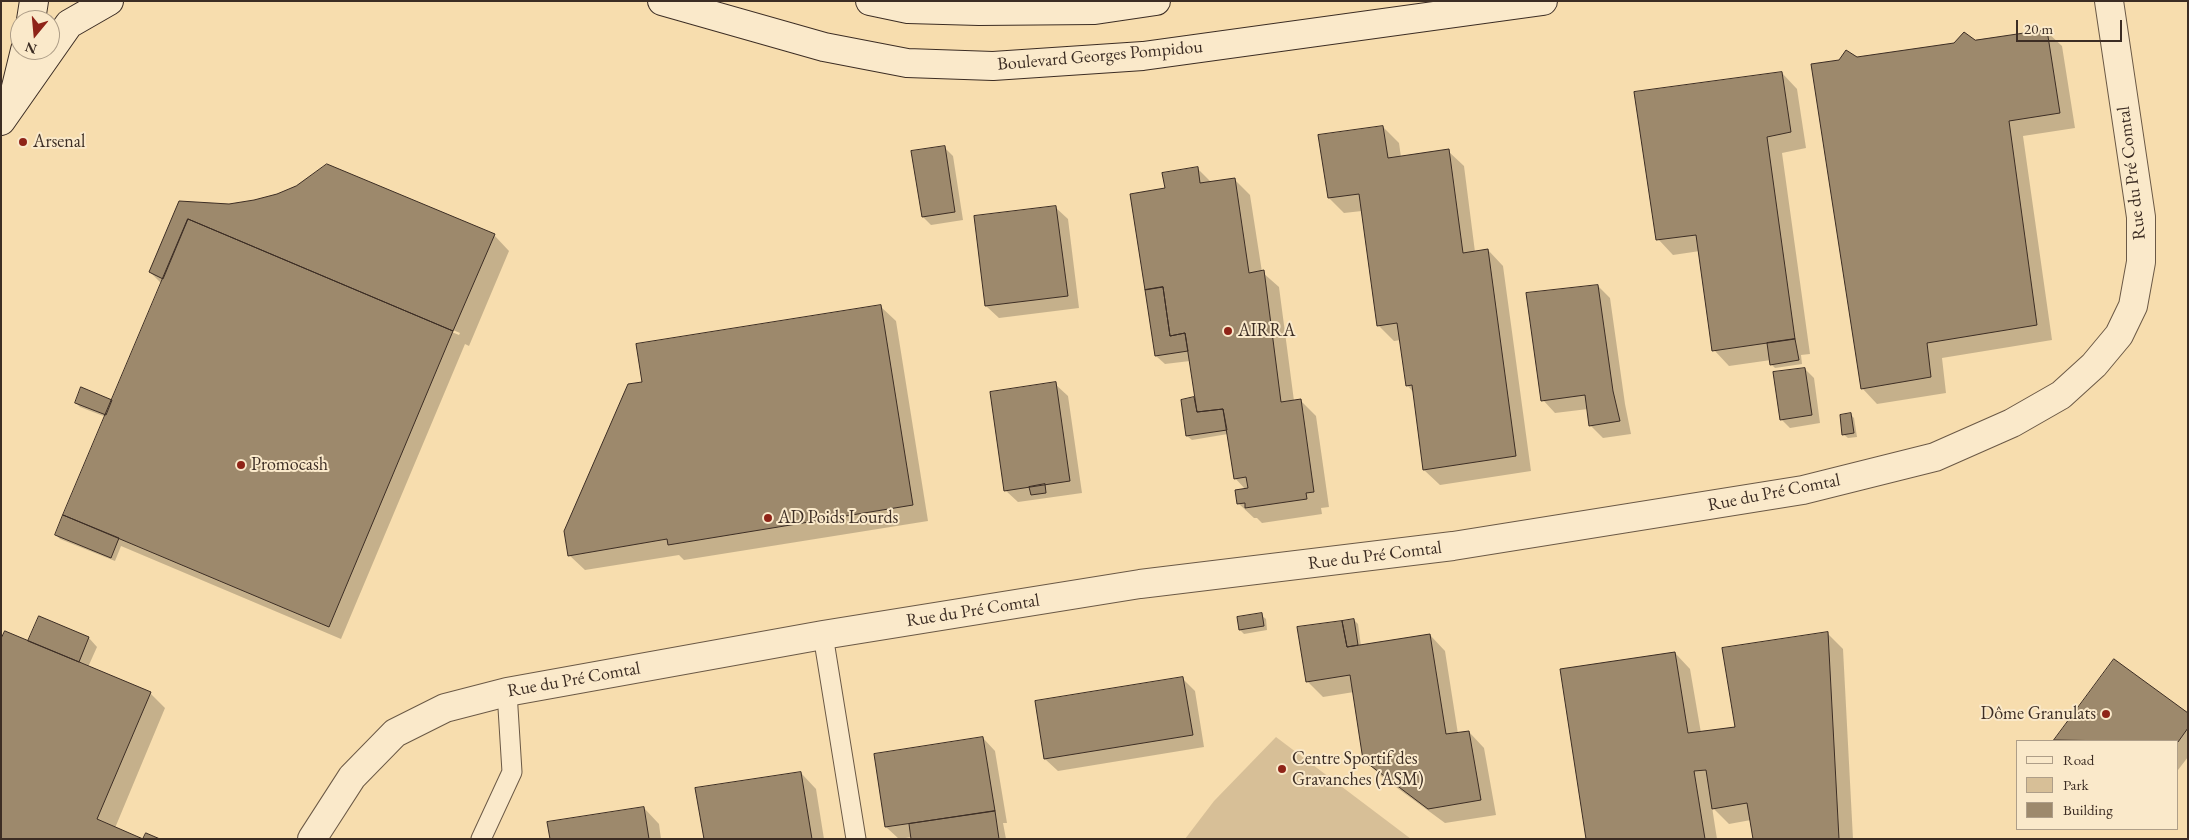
<!DOCTYPE html>
<meta charset="utf-8">
<style>
body{margin:0}
#map{position:relative;width:2189px;height:840px;overflow:hidden;background:#f7ddae;font-family:"EB Garamond",serif}
canvas{display:block}
.frame{position:absolute;inset:0;border:2px solid #3c2d24;pointer-events:none}
.legend{position:absolute;left:2016px;top:740px;width:162px;height:90px;box-sizing:border-box;background:#fae9ca;border:1px solid #ae9e88;margin:0;padding:6px 9px;list-style:none;font-size:15px;color:#3c2d24}
.legend li{display:flex;align-items:center;gap:10px;height:25px}
.legend b{width:25px;border:1px solid #ae9e88}
.north{position:absolute;left:10px;top:10px;width:50px;height:50px;box-sizing:border-box;background:#fae9ca;border:1px solid #ae9e88;border-radius:50%;rotate:197deg;font-size:14px;font-weight:700;line-height:20px;text-align:center;color:#3c2d24}
.north::after{content:'';display:block;margin:auto;width:18px;height:22px;background:#8f2418;clip-path:polygon(50% 0,100% 100%,50% 72%,0 100%)}
.scale{position:absolute;left:2016px;top:20px;width:106px;height:22px;box-sizing:border-box;border:2px solid #3c2d24;border-top:0;padding-left:6px;font-size:15px;line-height:18px;white-space:nowrap;color:#3c2d24;-webkit-text-stroke:4px #fae9ca;paint-order:stroke}
</style>
<div id="map">
<canvas width="2189" height="840"></canvas>
<div class="frame"></div>
<ul class="legend">
<li><b style="height:6px;background:#fae9ca"></b>Road</li>
<li><b style="height:14px;background:#d7bf97"></b>Park</li>
<li><b style="height:14px;background:#9d896c"></b>Building</li>
</ul>
<div class="north">N</div>
<div class="scale">20 m</div>
</div>
<script>
const c = document.querySelector('canvas').getContext('2d');
c.lineJoin = 'round';
function fill(path, color) { c.fillStyle = color; c.fill(path, 'evenodd'); }
function stroke(path, color, width, dash) { c.strokeStyle = color; c.lineWidth = width; c.lineCap = dash ? 'butt' : 'round'; c.setLineDash(dash || []); c.stroke(path); }
function label(font, color, halo, rows, align = 'center') {
  c.font = font + ' "EB Garamond",serif'; c.lineWidth = 4; c.setLineDash([]); c.textBaseline = 'middle'; c.strokeStyle = halo; c.fillStyle = color; for (const [text, x, y, turn = 0] of rows) {
    c.save(); c.translate(x, y); c.rotate((+turn || 0) * Math.PI / 180); c.textAlign = isNaN(turn) ? turn : align; if (halo) c.strokeText(text, 0, 0); c.fillText(text, 0, 0); c.restore();
  }
}
fill(new Path2D(`
 M1276,737l135,102h-226l29,-38z`), '#d7bf97');
fill(new Path2D(`
 M2046,31l16,15 13,82 -52,8 29,204 -110,18 4,35 -69,11 -15,-16 -5,-330z
 M1782,73l15,16 9,59 -24,5 28,201 -9,1 1,9 -27,4 -4,-4v-4l-42,6 -15,-16 -14,-99 -27,4 -15,-16z
 M1383,127l16,16 2,14 47,-6 16,15 11,86 13,-2 15,16 28,205 -91,14 -16,-15 -10,-77 -7,-8 -6,-45 -7,1 -15,-15 -17,-115 -18,2 -15,-15z
 M944,147l9,9 10,64 -32,5 -8,-8z
 M327,166l167,69 15,16 -40,95 -4,-2 -124,295 -220,-93 -6,15 -55,-22 -4,-4 50,-118 -26,-10 -4,-4 6,-14 30,12 50,-117 -12,-12 30,-70 49,3 25,-3 31,-9zM192,220l268,113 -1,2 -267,-112z
 M1198,169l13,13 23,-3 16,16 12,77 17,15 15,114 6,-1 16,16 13,91 -8,1 1,6 -60,9 -5,-5h-3l-16,-15 8,-13 -11,-12 -7,-44 -36,6 -5,-4 -4,-35 11,-2 2,2 -6,-40 -25,3 -9,-8 10,-167z
 M1055,207l13,12 11,89 -80,10 -13,-12z
 M1598,286l12,12 15,106 6,30 -28,4 -13,-13 -2,-16 -33,4 -12,-13z
 M880,306l16,15 32,200 -244,39 -5,-5 -94,15 -16,-15 74,-172z
 M1805,369l9,9 6,45 -30,5 -9,-9z
 M1055,384l13,12 14,97 -64,9 -13,-12z
 M1850,414l4,4 3,19 -9,1 -5,-4z
 M1261,615l5,4 1,11 -23,4 -4,-4 -2,-12z
 M40,618l49,20 8,9 -9,20 62,26 15,15 -50,120 -114,11 28,-197z
 M1354,620l4,4 3,22 69,-11 15,16 13,83 11,-2 15,16 12,67 -51,8 -64,-47 -16,-16 -11,-68 -31,5 -16,-16z
 M1827,633l16,16 10,190h-99l-3,-19 -22,4 -17,-17 5,32h-129l87,-186 15,16 11,64 35,-5z
 M2115,661l73,53v43l-10,13v-29l-122,-1z
 M1183,679l12,12 9,56 -146,24 -13,-12z
 M983,738l12,13 12,72h-4l3,16h-93l-1,-2 -13,2 -13,-12z
 M801,773l15,16 8,50h-119z
 M644,808l15,16 2,15h-110z`), '#0003');
const building = new Path2D(`
 M2047,30l13,83 -51,8 28,204 -110,18 4,34 -70,12 -50,-325 28,-4 7,-10 11,7 97,-14 10,-11 11,8z
 M1782,72l9,60 -24,5 28,202 -83,12 -16,-116 -40,5 -22,-148z
 M1383,126l5,32 61,-9 14,104 25,-4 28,207 -93,14 -11,-85 -6,1 -9,-63 -20,3 -18,-132 -31,4 -10,-63z
 M945,146l10,66 -33,5 -11,-66z
 M327,164l168,70 -42,97 -265,-112 -25,60 -14,-7 30,-71 50,3 25,-4 23,-6 19,-8z
 M1198,167l2,16 35,-5 14,95 15,-3 17,132 20,-3 13,93 -8,1 1,6 -62,9v-5l-8,1 -2,-14 13,-2 -2,-11 -12,2 -11,-70 -26,3 -12,-79 -15,3 -7,-49 -18,3 -15,-96 35,-6 -3,-15z
 M1056,206l12,90 -83,10 -11,-90z
 M188,219l265,112 -124,296 -266,-112z
 M1598,285l15,106 7,30 -31,5 -4,-31 -44,6 -15,-108z
 M1163,287l7,49 15,-3 3,18 -33,5 -10,-66z
 M881,305l32,200 -245,40 -1,-6 -99,17 -4,-25 64,-147 14,-2 -6,-38z
 M1795,339l4,21 -29,5 -3,-22z
 M1805,368l7,47 -32,5 -7,-48z
 M1056,382l14,99 -66,10 -14,-99z
 M81,387l31,13 -6,15 -31,-12z
 M1194,397l3,15 26,-3 4,21 -41,6 -5,-36z
 M1851,413l3,20 -12,2 -2,-20z
 M1045,484l1,9 -15,2 -2,-8z
 M63,515l56,23 -8,20 -56,-23z
 M1262,613l2,13 -25,4 -2,-13z
 M39,616l50,21 -10,25 -51,-21z
 M1354,619l4,26 -11,2 -5,-26z
 M1342,621l5,26 83,-13 16,100 23,-3 12,69 -53,9 -65,-49 -13,-85 -44,7 -9,-55z
 M5,631l146,61 -54,127 46,20h-142v-200z
 M1828,632l11,207h-86l-6,-36 -35,6 -6,-39 -12,1 11,68h-119l-26,-170 115,-17 13,81 47,-6 -13,-79z
 M2114,659l74,54v15l-10,14 -124,-2z
 M1183,677l10,58 -149,24 -9,-58z
 M983,737l12,74 -110,16 -11,-73z
 M801,772l11,67h-108l-9,-51z
 M644,807l5,32h-99l-3,-17z
 M995,811l4,28h-88l-2,-15z
 M146,833l14,6h-17z`);
fill(building, '#9d896c');
stroke(building, '#3c2d24', 1);
const service = new Path2D(`
 M823,635l33,204
 M481,839l31,-67 -5,-80`);
const minor = new Path2D(`
 M312,839l40,-62 43,-44 50,-25 62,-16 316,-57 317,-51 313,-38 350,-56 132,-33 77,-34 49,-28 33,-30 25,-30 14,-29 8,-44v-45l-32,-216`);
const secondary = new Path2D(`
 M662,1l162,46 83,16 86,3 150,-10 400,-55
 M870,1l38,8 71,2 116,-1 61,-9
 M31,20l3,-19
 M15,91l10,-41
 M1,121l68,-97 40,-23`);
stroke(service, '#6b5946', 21);
stroke(minor, '#6b5946', 30);
stroke(secondary, '#3c2d24', 30);
stroke(service, '#fae9ca', 19);
stroke(minor, '#fae9ca', 28);
stroke(secondary, '#fae9ca', 28);
for (const [x, y, r, color] of [
 [23,142,5,"#8f2418"],
 [1228,331,5,"#8f2418"],
 [241,465,5,"#8f2418"],
 [768,518,5,"#8f2418"],
 [2106,714,5,"#8f2418"],
 [1282,769,5,"#8f2418"]
]) { const dot = new Path2D(); dot.arc(x, y, r, 0, 2 * Math.PI); c.fillStyle = color; c.fill(dot); stroke(dot, '#fae9ca', 2); }
label('18px', '#3c2d24', '#fae9ca', [
 ["Boulevard Georges Pompidou",1100,56,-5],
 ["Rue du Pré Comtal",2132,173,-97],
 ["Rue du Pré Comtal",1774,493,-11],
 ["Rue du Pré Comtal",1375,556,-7],
 ["Rue du Pré Comtal",973,611,-9],
 ["Rue du Pré Comtal",574,680,-10]
]);
label('18px', '#3c2d24', '#fae9ca', [
 ["Arsenal",33,142],
 ["AIRRA",1238,331],
 ["Promocash",251,465],
 ["AD Poids Lourds",778,518],
 ["Dôme Granulats",2096,714,"right"],
 ["Centre Sportif des",1292,759],
 ["Gravanches (ASM)",1292,780]
], 'left');
</script>
